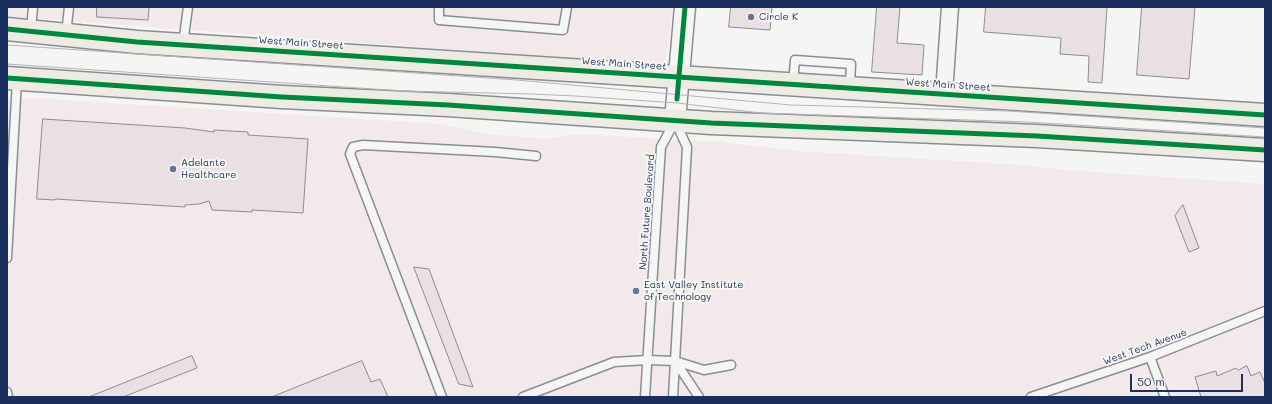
<!DOCTYPE html>
<style>
body{margin:0}
#map{position:relative;width:1272px;height:404px;overflow:hidden;background:#f5f5f3;font-family:Mali,sans-serif}
canvas{display:block}
.frame{position:absolute;inset:0;border:8px solid #1b2f5e;pointer-events:none}
.scale{position:absolute;left:1130px;top:374px;width:113px;height:18px;box-sizing:border-box;border:2px solid #1b2f5e;border-top:0;padding-left:5px;font-size:12px;line-height:14px;white-space:nowrap;color:#1b2f5e;-webkit-text-stroke:3px #f6f6f2;paint-order:stroke}
</style>
<div id="map">
<canvas width="1272" height="404"></canvas>
<div class="frame"></div>
<div class="scale">50 m</div>
</div>
<script>
const c = document.querySelector('canvas').getContext('2d');
c.lineJoin = 'round';
function fill(path, color) { c.fillStyle = color; c.fill(path, 'evenodd'); }
function stroke(path, color, width, dash) { c.strokeStyle = color; c.lineWidth = width; c.lineCap = dash ? 'butt' : 'round'; c.setLineDash(dash || []); c.stroke(path); }
function label(font, color, halo, rows, align = 'center') {
  c.font = font + ' Mali,sans-serif'; c.lineWidth = 4; c.setLineDash([]); c.textBaseline = 'middle'; c.strokeStyle = halo; c.fillStyle = color; for (const [text, x, y, turn = 0] of rows) {
    c.save(); c.translate(x, y); c.rotate((+turn || 0) * Math.PI / 180); c.textAlign = isNaN(turn) ? turn : align; if (halo) c.strokeText(text, 0, 0); c.fillText(text, 0, 0); c.restore();
  }
}
fill(new Path2D(`
 M7,7h666l-7,53 -8,5 -651,-49z
 M31,98l410,26 45,10 61,5 33,-5 141,8 76,9 223,14 46,5 199,14v213h-1258v-298z`), '#f3e9eb');
const building = new Path2D(`
 M97,7h52l-1,13 -51,-3z
 M731,7h41l-2,23 -41,-3z
 M877,7h23l-3,36 27,2 -2,30 -50,-3z
 M986,7h121l-5,76 -14,-1 1,-26 -29,-2 1,-16 -77,-6z
 M1142,7h53l-6,72 -52,-4z
 M43,119l142,9 29,4v-2l34,2v3l60,4 -5,74 -51,-3v2l-40,-2 -3,-9 -10,3 -14,1v2l-130,-8v1l-18,-1z
 M1183,205l16,43 -10,4 -14,-36z
 M414,267l15,2 44,118 -14,-3z
 M192,356l5,12 -74,29h-34z
 M362,361l9,21 9,-3 8,18h-116z
 M1247,366l4,10 9,-4 5,11v14h-64l-6,-20 21,-6 1,5 19,-8 2,2z`);
fill(building, '#eadfe3');
stroke(building, '#898d95', 1);
const service = new Path2D(`
 M439,7v13l124,10 4,-23
 M31,30l2,-23
 M66,34l3,-27
 M183,44l5,-37
 M793,83l2,-23 56,4 -1,22
 M7,258l10,-178
 M1150,357l15,40
 M675,361l24,36
 M7,392l1,5
 M442,397l-92,-243 3,-7 10,-2 132,7 41,4
 M523,397l91,-35 33,-2 28,1 29,9 27,-5
 M645,397l16,-250 13,-24
 M673,397l14,-250 -11,-24
 M1031,397l119,-40 115,-46`);
const minor = new Path2D(`
 M944,93l6,-86`);
const tertiary = new Path2D(`
 M675,120l10,-113`);
const primary = new Path2D(`
 M7,29l130,13 1128,73
 M7,78l275,19 166,8 263,18 326,13 228,14`);
stroke(service, '#898d95', 11);
stroke(minor, '#898d95', 19);
stroke(tertiary, '#898d95', 23);
stroke(primary, '#898d95', 25);
stroke(service, '#f5f5f3', 8);
stroke(minor, '#f5f5f3', 16);
stroke(tertiary, '#f5f5f3', 20);
stroke(primary, '#eeebe4', 22);
stroke(new Path2D(`
 M7,45l510,35 274,25 217,6 257,17
 M7,64l396,27 129,3 43,2 102,7 84,10 267,9 237,15`), '#b2b4b9', 1);
stroke(new Path2D(`
 M7,29l130,13 1128,73
 M7,78l275,19 166,8 263,18 326,13 228,14
 M677,99l8,-92`), '#00873e', 5);
for (const [x, y, r, color] of [
 [751,17,4,"#677492"],
 [173,169,4,"#677492"],
 [636,291,4,"#677492"]
]) { const dot = new Path2D(); dot.arc(x, y, r, 0, 2 * Math.PI); c.fillStyle = color; c.fill(dot); stroke(dot, '#f6f6f2', 1.5); }
label('10px', '#1b2f5e', '#f6f6f2', [
 ["Circle K",759,17],
 ["Adelante",181,163],
 ["Healthcare",181,175],
 ["East Valley Institute",644,285],
 ["of Technology",644,297]
], 'left');
label('10px', '#1b2f5e', '#f6f6f2', [
 ["West Main Street",301,43,4],
 ["West Main Street",624,64,4],
 ["West Main Street",948,85,4],
 ["North Future Boulevard",647,212,-86],
 ["West Tech Avenue",1145,347,-20]
]);
</script>
